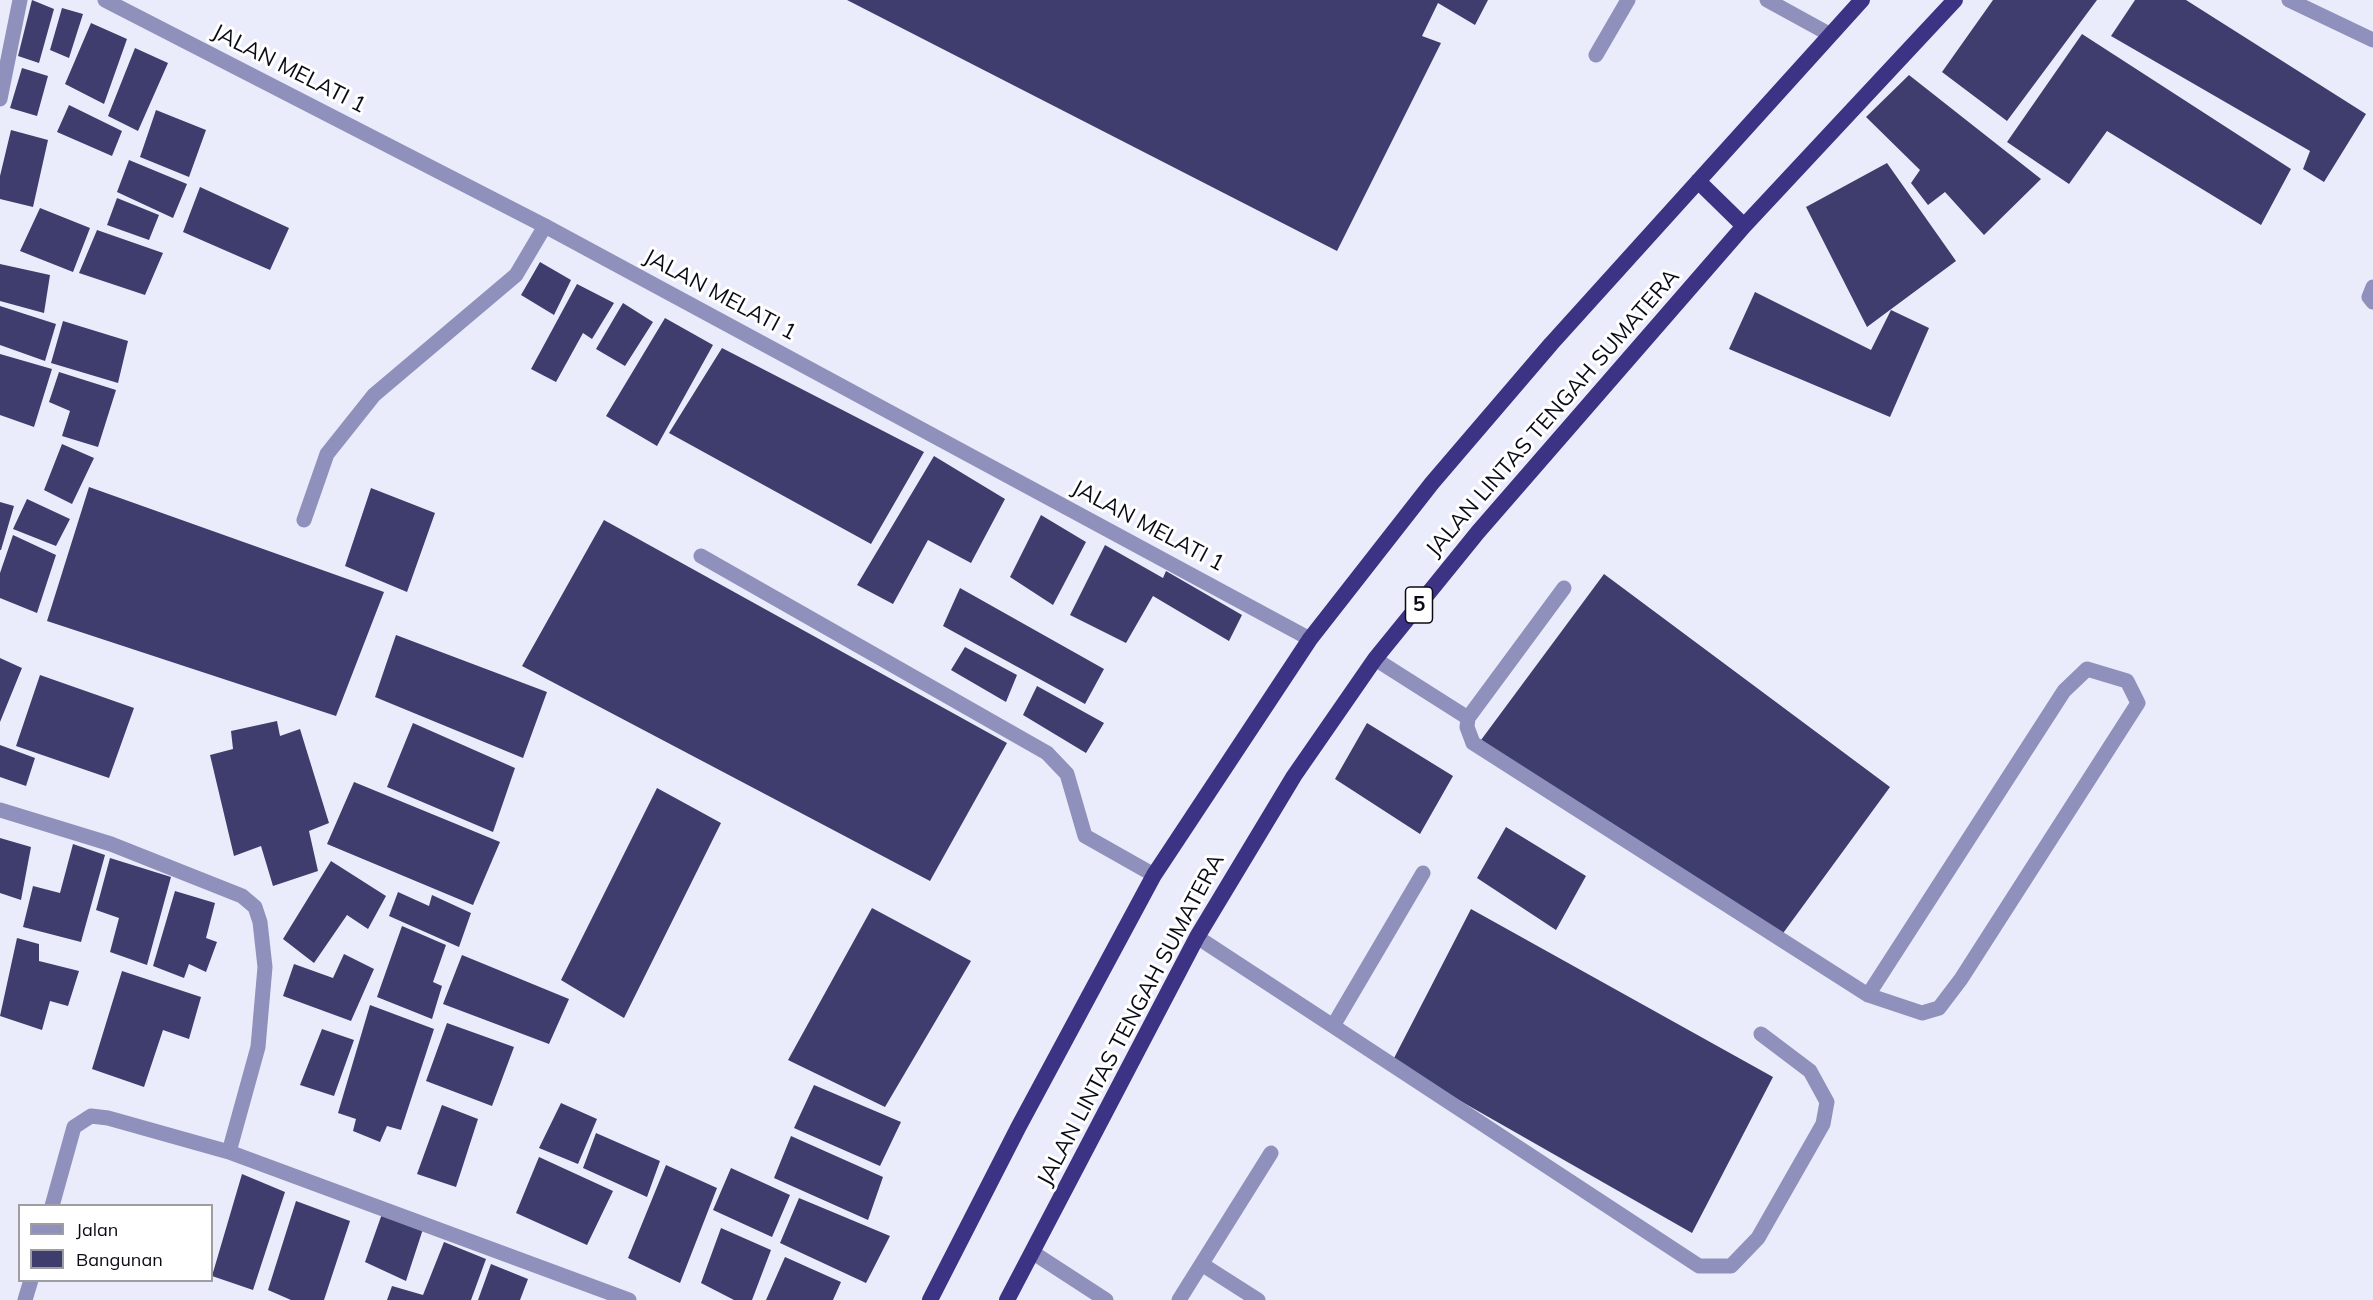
<!DOCTYPE html>
<style>
body{margin:0}
#map{position:relative;width:2373px;height:1300px;overflow:hidden;background:#ebecfb;font-family:Mulish,sans-serif}
canvas{display:block}
.legend{position:absolute;left:18px;top:1204px;width:195px;height:78px;box-sizing:border-box;background:#fff;border:2px solid #9d9da2;margin:0;padding:8px 10px;list-style:none;font-size:18px;color:#0b0b17}
.legend li{display:flex;align-items:center;gap:12px;height:30px}
.legend b{width:30px;border:2px solid #9d9da2}
</style>
<div id="map">
<canvas width="2373" height="1300"></canvas>
<ul class="legend">
<li><b style="height:8px;background:#8f91bc"></b>Jalan</li>
<li><b style="height:16px;background:#3e3d6d"></b>Bangunan</li>
</ul>
</div>
<script>
const c = document.querySelector('canvas').getContext('2d');
c.lineJoin = 'round';
function fill(path, color) { c.fillStyle = color; c.fill(path, 'evenodd'); }
function stroke(path, color, width, dash) { c.strokeStyle = color; c.lineWidth = width; c.lineCap = dash ? 'butt' : 'round'; c.setLineDash(dash || []); c.stroke(path); }
function label(font, color, halo, rows, align = 'center') {
  c.font = font + ' Mulish,sans-serif'; c.lineWidth = 6; c.setLineDash([]); c.textBaseline = 'middle'; c.strokeStyle = halo; c.fillStyle = color; for (const [text, x, y, turn = 0] of rows) {
    c.save(); c.translate(x, y); c.rotate((+turn || 0) * Math.PI / 180); c.textAlign = isNaN(turn) ? turn : align; if (halo) c.strokeText(text, 0, 0); c.fillText(text, 0, 0); c.restore();
  }
}
fill(new Path2D(`
 M32,0l22,9 -15,54 -21,-7z
 M847,0h641l-13,25 -37,-22 -16,33 19,7 -104,208z
 M1993,0h104l-90,121 -65,-49z
 M2135,0h51l180,114 -42,68 -21,-13 7,-18 -199,-115z
 M62,8l21,6 -14,44 -19,-8z
 M91,23l36,16 -23,65 -39,-20z
 M2082,34l209,135 -30,56 -154,-94 -38,53 -62,-42z
 M135,48l33,15 -30,68 -30,-15z
 M22,68l26,8 -11,40 -27,-8z
 M1909,75l132,104 -57,56 -39,-43 -17,13 -17,-22 9,-13 -54,-53z
 M69,105l53,26 -10,25 -55,-24z
 M156,110l50,20 -17,47 -49,-20z
 M11,130l37,10 -15,67 -33,-8v-23z
 M129,160l58,24 -14,34 -56,-26z
 M1887,163l69,98 -89,66 -61,-120z
 M200,187l89,41 -19,42 -87,-38z
 M117,198l42,17 -10,25 -42,-15z
 M40,208l50,20 -17,44 -53,-21z
 M97,230l66,23 -18,42 -66,-22z
 M540,262l31,18 -17,35 -33,-20z
 M0,264l50,11 -6,38 -44,-12z
 M577,284l37,19 -22,36 -9,-6 -27,49 -25,-13z
 M1755,292l116,58 20,-40 38,18 -39,89 -161,-68z
 M623,303l30,19 -28,44 -29,-17z
 M0,306l56,18 -11,37 -45,-16z
 M665,318l48,27 -56,101 -51,-30z
 M63,321l65,20 -10,42 -67,-20z
 M722,348l202,104 -53,92 -202,-111z
 M0,354l52,15 -18,58 -34,-12z
 M59,372l57,18 -18,57 -36,-11 8,-25 -21,-9z
 M62,444l32,14 -22,46 -28,-14z
 M934,456l71,43 -34,64 -43,-23 -35,64 -36,-19z
 M89,487l295,105 -48,124 -289,-95z
 M371,488l64,25 -28,79 -62,-26z
 M27,499l43,20 -14,27 -43,-17z
 M0,502l14,4 -13,44h-1z
 M1041,515l45,27 -33,63 -43,-28z
 M604,520l403,223 -77,138 -408,-215z
 M13,535l43,20 -19,58 -37,-15v-25z
 M1105,545l58,33 3,-7 76,44 -13,26 -76,-45 -27,47 -56,-28z
 M1604,574l286,213 -109,149 -300,-196z
 M960,588l144,81 -19,35 -142,-78z
 M396,635l151,57 -24,66 -148,-61z
 M965,647l52,28 -11,27 -55,-32z
 M0,658l22,10 -22,54z
 M40,675l94,33 -25,70 -93,-32z
 M1037,686l67,37 -18,30 -63,-38z
 M277,721l3,15 20,-7 29,94 -20,8 9,40 -45,15 -12,-40 -27,10 -24,-101 23,-6 -2,-18z
 M413,723l102,45 -22,64 -106,-45z
 M1367,723l86,53 -33,58 -85,-55z
 M0,745l35,13 -9,28 -26,-9z
 M354,782l146,60 -27,63 -146,-61z
 M657,788l64,35 -97,195 -63,-38z
 M1506,827l80,49 -30,54 -79,-52z
 M0,838l31,9 -10,53 -21,-7z
 M73,844l32,11 -24,87 -58,-15 10,-41 27,7z
 M110,858l61,19 -24,88 -37,-13 9,-34 -23,-8z
 M331,861l55,35 -18,33 -21,-14 -33,48 -31,-24z
 M175,891l40,12 -9,35 11,4 -11,30 -17,-8 -5,14 -31,-12z
 M398,892l31,14 3,-11 39,18 -12,34 -70,-31z
 M872,908l99,53 -86,146 -97,-47z
 M1471,909l302,168 -81,156 -300,-171z
 M402,926l44,19 -13,37 9,4 -10,33 -55,-22z
 M17,938l22,6v17l40,10 -11,35 -18,-5 -8,29 -42,-14z
 M344,954l30,15 -23,52 -68,-25 11,-32 39,14z
 M462,955l107,44 -20,45 -106,-40z
 M122,971l79,26 -12,42 -26,-9 -19,57 -52,-18z
 M370,1005l64,24 -33,101 -14,-4 -7,16 -27,-11 3,-12 -18,-6z
 M447,1023l67,24 -22,59 -66,-25z
 M322,1029l32,11 -20,56 -34,-11z
 M814,1085l87,37 -21,44 -86,-38z
 M561,1103l36,16 -19,45 -39,-16z
 M442,1105l36,14 -22,68 -39,-13z
 M596,1133l64,28 -13,36 -64,-29z
 M791,1136l92,41 -15,43 -94,-42z
 M539,1157l74,34 -26,54 -71,-32z
 M666,1165l51,23 -37,95 -52,-25z
 M731,1168l59,27 -18,42 -59,-27z
 M242,1174l43,18 -32,98 -41,-14z
 M799,1198l91,38 -24,47 -86,-40z
 M296,1201l54,20 -26,79h-33l-23,-10z
 M383,1211l40,18 -17,52 -41,-19z
 M721,1228l50,22 -19,50h-18l-33,-17z
 M444,1242l42,17 -15,41h-84l5,-14 31,9z
 M785,1257l56,25 -8,18h-67z
 M491,1264l37,15 -8,21h-42z`), '#3e3d6d');
stroke(new Path2D(`
 M1767,0l62,34
 M2289,0l84,40
 M1596,55l32,-55
 M2373,287l-4,10 4,5
 M304,520l23,-66 47,-59 142,-120 29,-49
 M701,556l346,197 20,21 18,62 69,39
 M1564,588l-96,130 -1,9 6,16 395,252 54,18 17,-5 22,-29 177,-276 -11,-22 -40,-12 -23,22 -196,304
 M1375,659l93,59
 M1197,937l136,89 90,-153
 M1333,1026l366,240h32l27,-28 65,-114 4,-22 -17,-31 -49,-37
 M1032,1252l74,48
 M1203,1265l55,35
 M1179,1300l92,-147`), '#8f91bc', 15);
stroke(new Path2D(`
 M105,0l440,226 765,413
 M0,99l20,-99
 M0,810l111,34 131,52 13,11 5,15 5,45 -7,80 -29,105
 M52,1206l22,-79 17,-11 17,2 121,34 400,148
 M25,1300l6,-20`), '#8f91bc', 15);
stroke(new Path2D(`
 M1698,181l46,45
 M930,1300l89,-174 135,-251 156,-236 122,-156 119,-139 311,-344
 M1007,1300l190,-363 97,-161 81,-117 103,-127 266,-306 211,-226`), '#3c3384', 16);
for (const [x, y, w] of [
 [1419,605,27]
]) { const box = new Path2D(); box.roundRect(x - w / 2, y - 18, w, 36, 4.5); c.fillStyle = '#fff'; c.fill(box); stroke(box, '#0b0b17', 1.5); }
label('bold 21px', '#0b0b17', null, [
 ["5",1419,605]
]);
label('22px', '#0b0b17', '#fff', [
 ["JALAN MELATI 1",289,69,27],
 ["JALAN MELATI 1",720,295,28],
 ["JALAN LINTAS TENGAH SUMATERA",1553,413,-49],
 ["JALAN MELATI 1",1148,526,28],
 ["JALAN LINTAS TENGAH SUMATERA",1131,1020,-62]
]);
</script>
